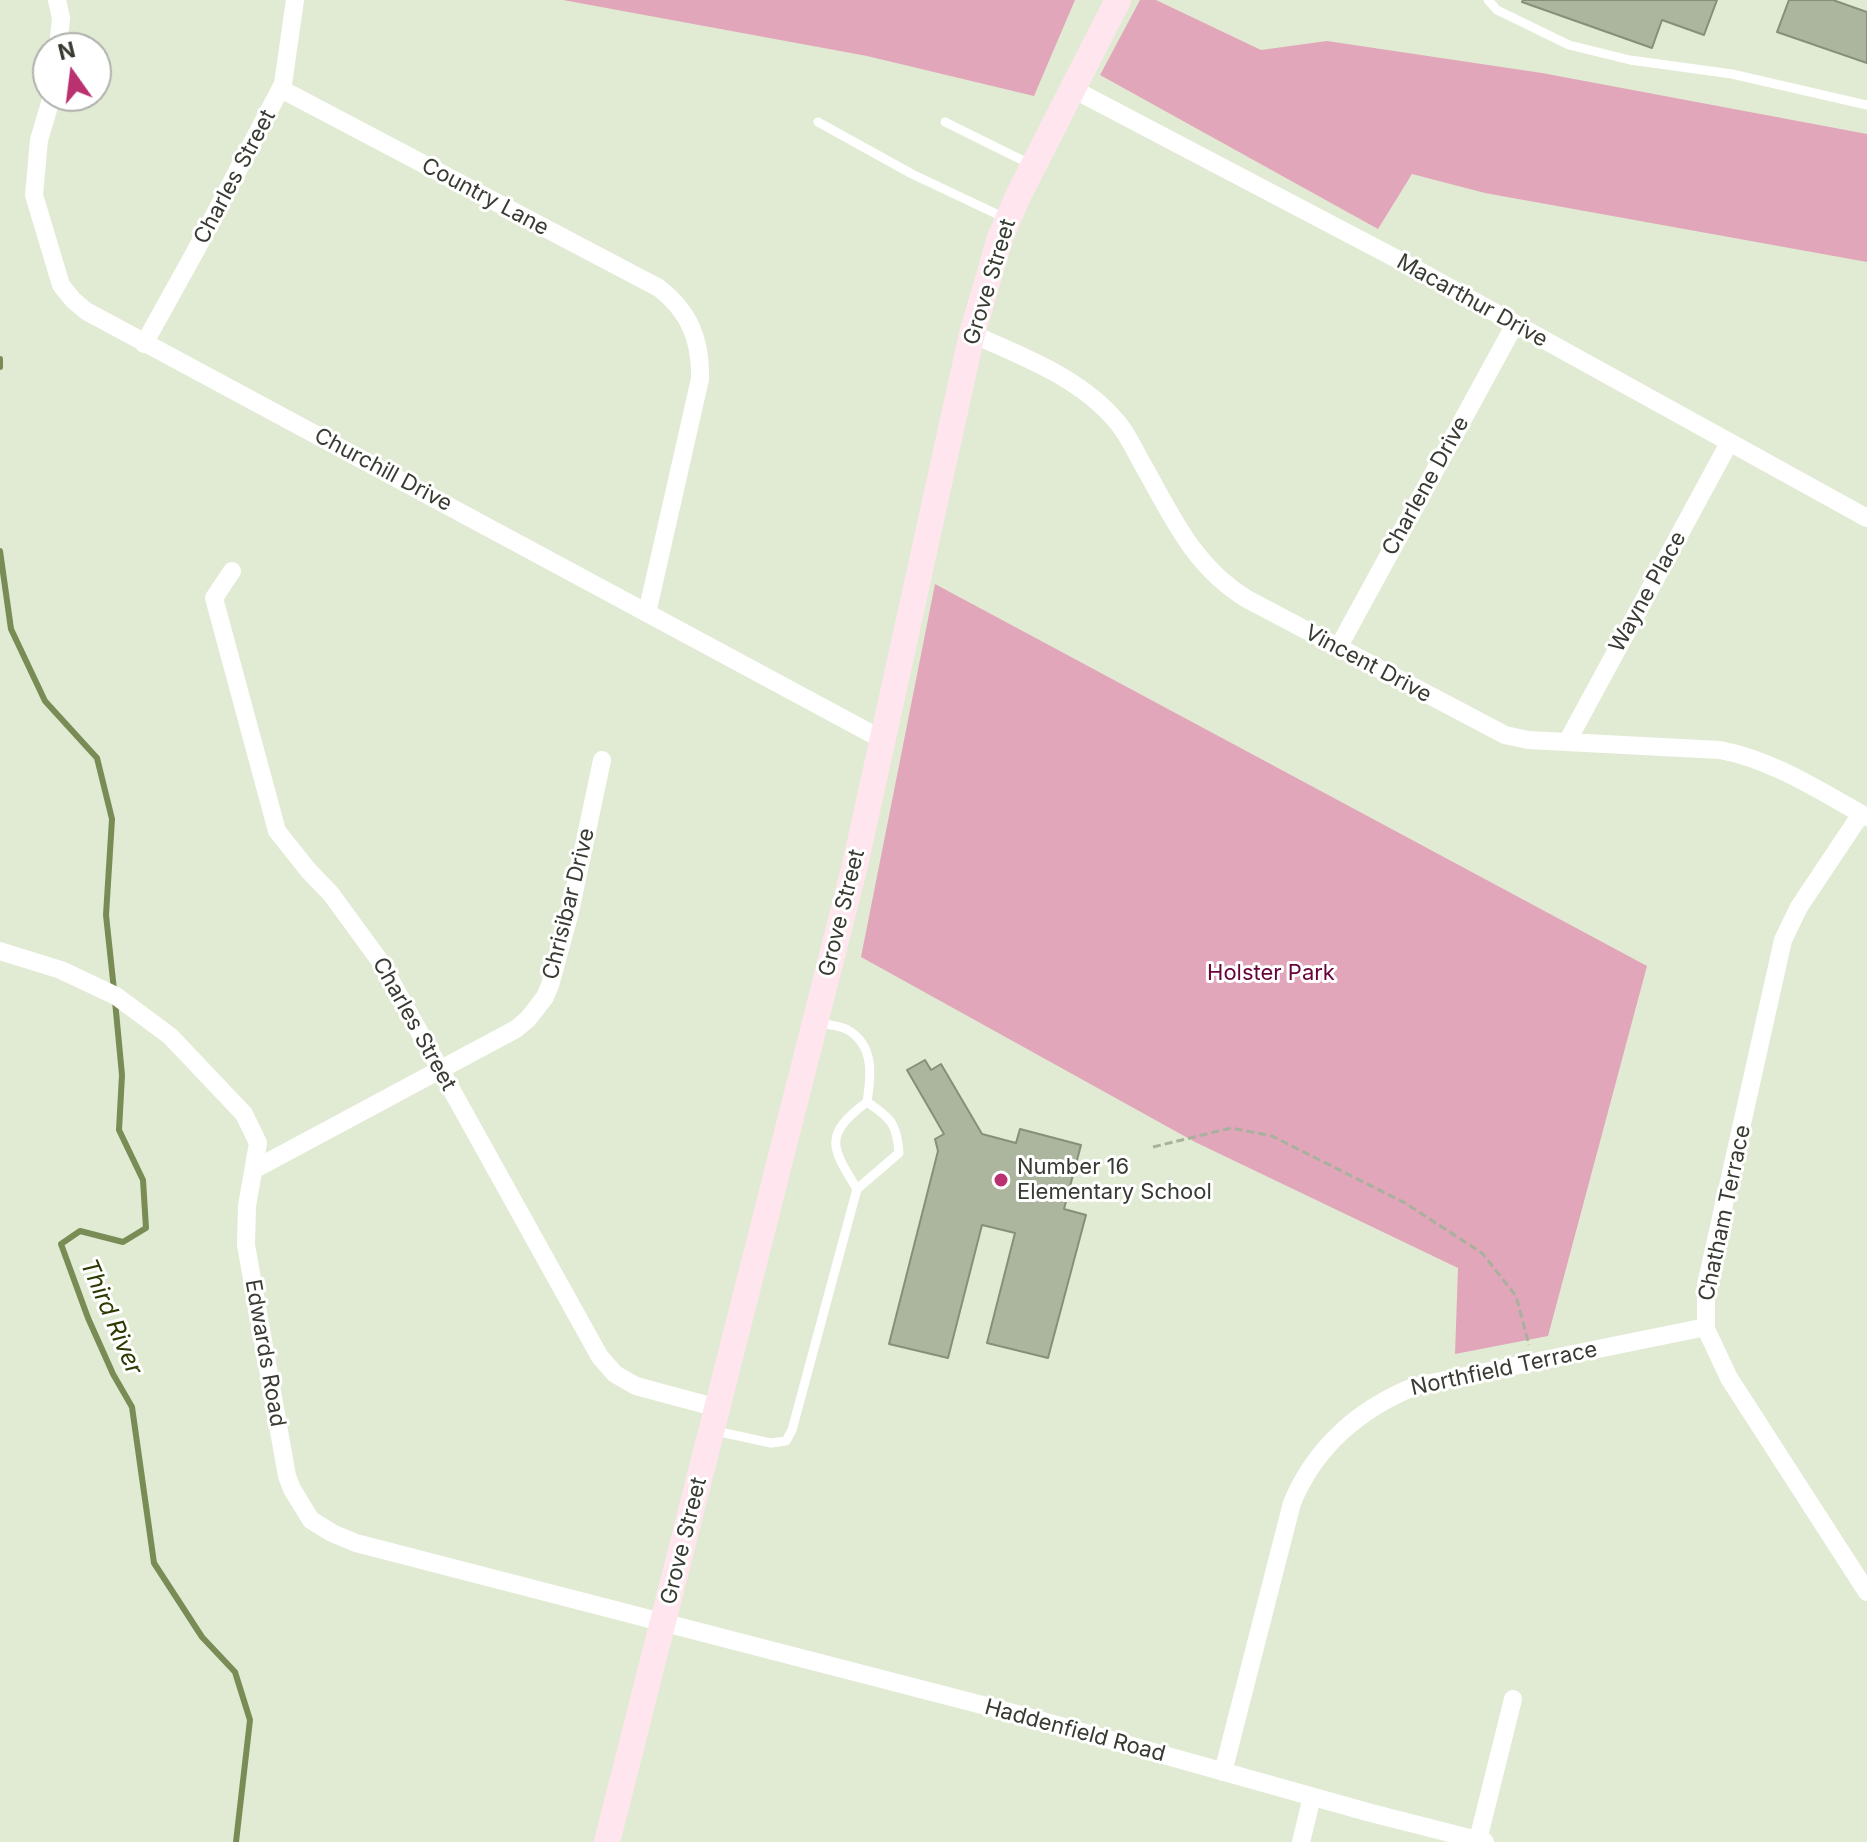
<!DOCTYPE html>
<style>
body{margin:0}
#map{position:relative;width:1867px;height:1842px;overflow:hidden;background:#e1ebd3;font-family:Inter,sans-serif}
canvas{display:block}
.north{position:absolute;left:32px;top:32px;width:80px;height:80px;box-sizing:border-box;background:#fff;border:2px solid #afb1ad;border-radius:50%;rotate:346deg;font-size:22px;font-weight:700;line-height:32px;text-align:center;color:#383b32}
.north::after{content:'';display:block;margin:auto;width:28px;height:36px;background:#b9316f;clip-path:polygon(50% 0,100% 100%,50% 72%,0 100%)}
</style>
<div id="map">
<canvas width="1867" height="1842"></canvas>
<div class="north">N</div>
</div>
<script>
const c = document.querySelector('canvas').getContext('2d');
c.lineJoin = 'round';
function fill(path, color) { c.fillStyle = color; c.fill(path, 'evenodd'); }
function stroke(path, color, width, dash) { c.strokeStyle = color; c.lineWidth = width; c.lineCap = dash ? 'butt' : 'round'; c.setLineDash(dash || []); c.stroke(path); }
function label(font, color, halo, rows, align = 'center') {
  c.font = font + ' Inter,sans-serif'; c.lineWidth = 6; c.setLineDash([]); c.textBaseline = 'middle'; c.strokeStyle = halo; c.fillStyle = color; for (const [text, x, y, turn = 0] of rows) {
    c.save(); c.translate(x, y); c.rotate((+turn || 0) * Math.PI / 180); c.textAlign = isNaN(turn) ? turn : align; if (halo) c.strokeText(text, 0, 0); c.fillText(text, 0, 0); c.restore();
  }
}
fill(new Path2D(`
 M563,0h512l-41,96 -167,-40z
 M1140,0h16l105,50 66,-9 215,32 325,61v128l-382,-69 -73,-19 -34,55 -278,-154z
 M935,584l712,382 -99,370 -93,18 3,-86 -263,-126 -334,-185z`), '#e2a6ba');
stroke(new Path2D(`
 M0,359v8
 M0,551l11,78 34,72 52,57 15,61 -6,96 8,75
 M115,1001l7,74 -3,55 24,50 3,48 -23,14 -43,-11 -19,13 27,74 25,56 19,33 22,156 48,74 33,35 15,48 -14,122`), '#798c56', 6);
const building = new Path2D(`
 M1523,0h194l-13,35 -42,-15 -10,28 -130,-46z
 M1789,0h44l34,12v51l-90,-31z
 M925,1060l6,10 10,-6 41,70 34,9 4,-14 61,16 -17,64 22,6 -38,143 -61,-15 28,-110 -33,-8 -34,133 -59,-14 49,-193 -3,-12 9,-5 -37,-64z`);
fill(building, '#acb59e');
stroke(building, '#868f79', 2);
stroke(new Path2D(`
 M1153,1147l78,-19 41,8 133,67 77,50 34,43 13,49`), '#a9b19e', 3, [8, 4]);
stroke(new Path2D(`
 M1488,0l9,10 72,35 61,15 102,14 135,31
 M818,122l94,52 93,44
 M945,122l87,43
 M857,1189l42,-36c-2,-29 -8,-35 -32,-51
 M715,1431l56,12 15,-2 6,-11 65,-241c-26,-42 -34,-54 10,-87 4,-25 8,-56 -19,-72 -8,-5 -23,-5 -32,-8`), '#fff', 9);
stroke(new Path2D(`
 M57,0l4,18 -3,30
 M281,89l378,199c31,24 42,53 41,91l-53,234
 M1073,89l341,179 453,250
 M52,96l-13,44 -5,55 27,90 12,15 13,11 797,429
 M972,334c52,23 109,44 146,89 10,12 17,28 25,42 30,53 51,102 104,134l258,136 23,5 192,10c53,10 100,41 147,67
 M144,344l51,-92 88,-168 12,-84
 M232,571l-18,27 63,233 31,39 23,24 49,67 220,396 15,17 21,12 82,22
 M1338,648l177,-324
 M1567,742l162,-299
 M1861,814l-62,93 -16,33 -77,345v44l23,49 138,214
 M0,951l61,19 55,26 54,40 74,78 14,29 -11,63 -1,39 41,231 5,13 19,31 21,13 24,10 665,172 350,98 114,29
 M255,1169l261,-140 12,-10 17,-22 5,-12 20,-73 32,-152
 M1223,1772l69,-269c23,-56 68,-95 124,-117l290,-59
 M1478,1840l35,-141
 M1301,1842l11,-45`), '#fff', 18);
stroke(new Path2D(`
 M607,1842l248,-977 117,-531 28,-96 19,-44 99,-194`), '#ffe5ee', 26);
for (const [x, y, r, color] of [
 [1001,1180,8,"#b9316f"]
]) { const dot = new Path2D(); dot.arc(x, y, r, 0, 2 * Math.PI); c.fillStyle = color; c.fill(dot); stroke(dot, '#fff', 3); }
label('22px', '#383b32', '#fff', [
 ["Charles Street",235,177,-62],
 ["Country Lane",485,197,28],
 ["Grove Street",990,282,-73],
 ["Macarthur Drive",1472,301,29],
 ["Churchill Drive",383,470,28],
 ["Charlene Drive",1426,486,-61],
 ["Wayne Place",1648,592,-61],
 ["Vincent Drive",1368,664,28],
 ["Chrisibar Drive",569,904,-76],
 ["Grove Street",842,913,-76],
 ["Charles Street",414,1024,61],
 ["Chatham Terrace",1725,1213,-78],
 ["Edwards Road",265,1353,80],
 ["Northfield Terrace",1504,1369,-12],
 ["Grove Street",684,1541,-76],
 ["Haddenfield Road",1075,1731,15]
]);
label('22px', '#680538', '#fff', [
 ["Holster Park",1271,973]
]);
label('22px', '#383b32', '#fff', [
 ["Number 16",1017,1167],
 ["Elementary School",1017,1192]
], 'left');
label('italic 24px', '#2b3a01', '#fff', [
 ["Third River",111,1317,67]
]);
</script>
